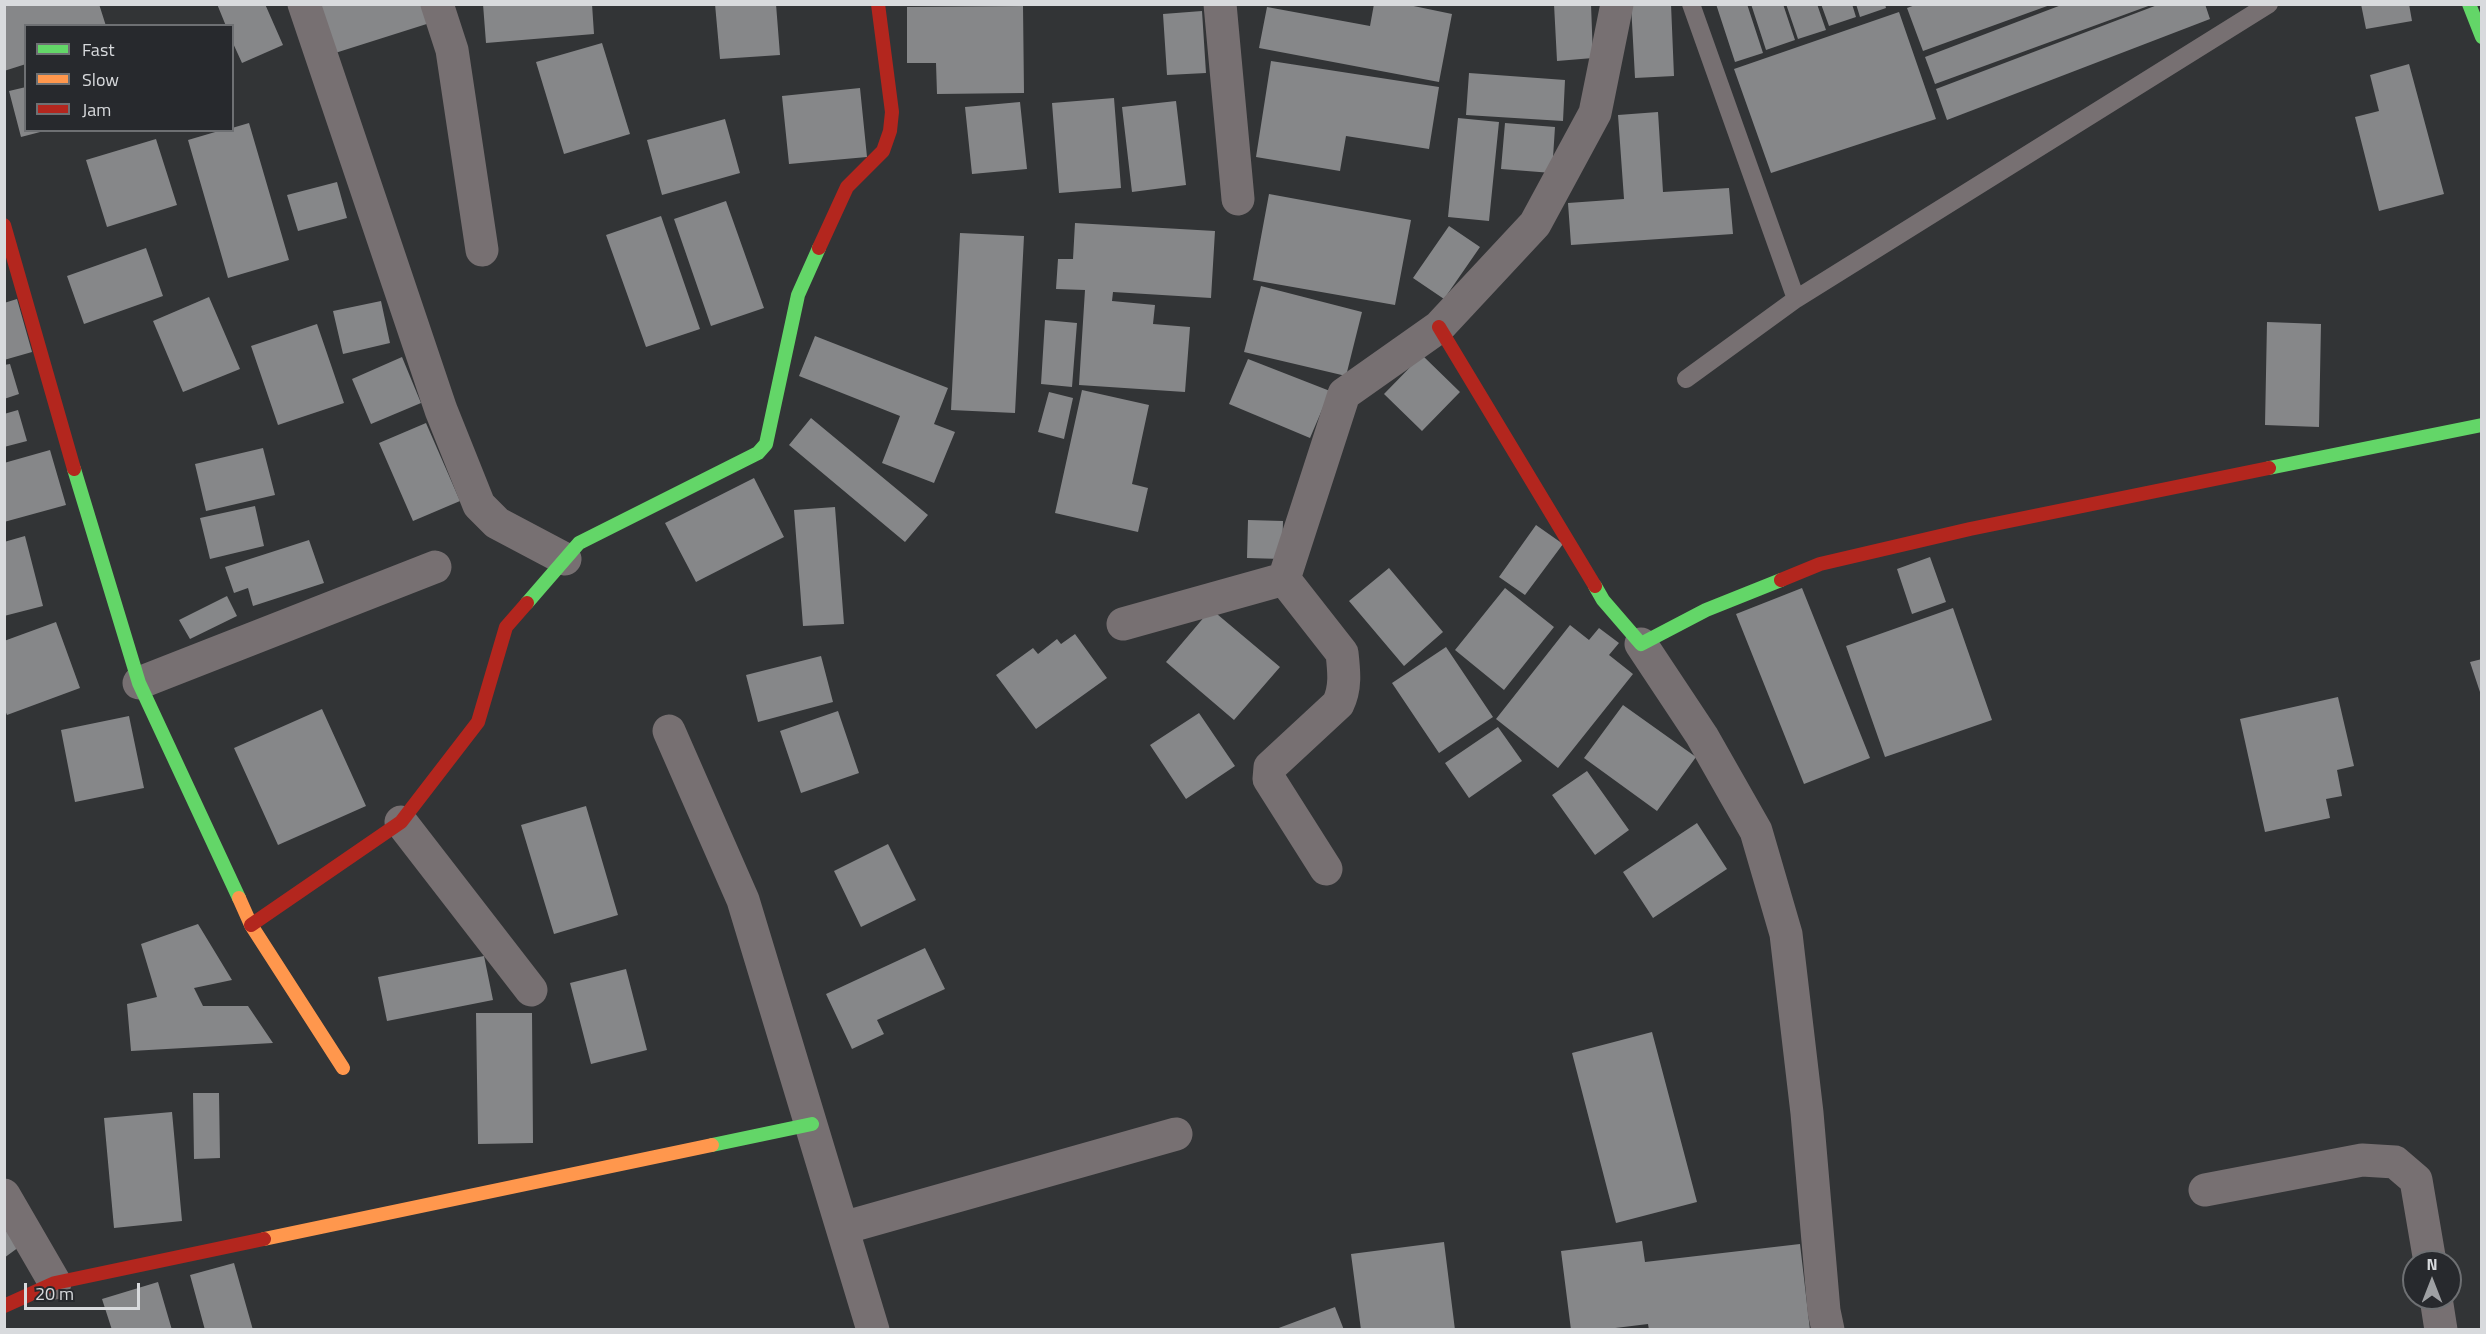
<!DOCTYPE html>
<style>
body{margin:0}
#map{position:relative;width:2486px;height:1334px;overflow:hidden;background:#323436;font-family:"Titillium Web",sans-serif}
canvas{display:block}
.frame{position:absolute;inset:0;border:6px solid #d8dadd;pointer-events:none}
.legend{position:absolute;left:24px;top:24px;width:210px;height:108px;box-sizing:border-box;background:#27292d;border:2px solid #6e7073;margin:0;padding:8px 10px;list-style:none;font-size:18px;color:#d8dadd}
.legend li{display:flex;align-items:center;gap:12px;height:30px}
.legend b{width:30px;border:2px solid #6e7073}
.north{position:absolute;left:2402px;top:1250px;width:60px;height:60px;box-sizing:border-box;background:#27292d;border:2px solid #6e7073;border-radius:50%;rotate:0deg;font-size:16px;font-weight:700;line-height:24px;text-align:center;color:#d8dadd}
.north::after{content:'';display:block;margin:auto;width:21px;height:27px;background:#9ea0a3;clip-path:polygon(50% 0,100% 100%,50% 72%,0 100%)}
.scale{position:absolute;left:24px;top:1283px;width:116px;height:27px;box-sizing:border-box;border:3px solid #d8dadd;border-top:0;padding-left:8px;font-size:18px;line-height:21px;white-space:nowrap;color:#d8dadd;-webkit-text-stroke:4px #27292d;paint-order:stroke}
</style>
<div id="map">
<canvas width="2486" height="1334"></canvas>
<div class="frame"></div>
<ul class="legend">
<li><b style="height:8px;background:#63d668"></b>Fast</li>
<li><b style="height:8px;background:#ff974d"></b>Slow</li>
<li><b style="height:8px;background:#b3261e"></b>Jam</li>
</ul>
<div class="north">N</div>
<div class="scale">20 m</div>
</div>
<script>
const c = document.querySelector('canvas').getContext('2d');
c.lineJoin = 'round';
function fill(path, color) { c.fillStyle = color; c.fill(path, 'evenodd'); }
function stroke(path, color, width, dash) { c.strokeStyle = color; c.lineWidth = width; c.lineCap = dash ? 'butt' : 'round'; c.setLineDash(dash || []); c.stroke(path); }
fill(new Path2D(`
 M4,4h95l7,22h-80v38l-22,7z
 M217,4h48l18,41 -41,18 -10,-22v-15h-6z
 M317,4h110l6,18 -101,32z
 M483,4h109l2,30 -108,9z
 M715,4h61l4,51 -60,4z
 M1374,4h30l48,10 -13,68 -180,-34 8,-41 103,19z
 M1554,4h37l2,54 -36,3z
 M1631,4h40l3,72 -39,2z
 M1716,4h31l16,49 -28,9z
 M1751,4h32l12,36 -29,10z
 M1786,4h31l9,26 -28,9z
 M1821,4h31l4,13 -27,9z
 M1856,4h29l1,4 -26,9z
 M1918,4h132v1l-127,46 -16,-43z
 M2064,4l87,1 -216,79 -10,-27z
 M2160,4h45l5,15 -263,101 -11,-31z
 M2361,4h48l3,17 -46,8z
 M1023,6l1,87 -87,1 -1,-31h-29v-56z
 M1202,11l4,62 -39,2 -4,-61z
 M1899,12l37,107 -165,54 -37,-104z
 M602,43l28,91 -66,20 -28,-92z
 M1271,61l168,26 -10,62 -83,-13 -6,35 -84,-14z
 M2409,64l35,130 -65,17 -24,-94 24,-6 -9,-36z
 M1469,73l96,7 -2,41 -97,-6z
 M26,87v43l18,1 -23,6 -12,-46z
 M860,88l7,69 -78,7 -7,-68z
 M1114,98l7,90 -62,5 -7,-90z
 M1176,101l10,84 -54,7 -10,-85z
 M1020,102l7,67 -55,5 -7,-67z
 M1658,112l5,80 66,-4 4,46 -162,11 -3,-42 56,-4 -6,-84z
 M1458,118l41,4 -10,99 -41,-4z
 M725,119l15,54 -78,22 -15,-55z
 M249,123l40,137 -61,18 -40,-138 34,-10h10v-2z
 M1505,123l50,4 -3,46 -51,-4z
 M156,139l21,66 -70,22 -21,-67z
 M337,182l10,36 -49,13 -11,-36z
 M1269,194l142,26 -16,85 -142,-25z
 M726,201l38,107 -53,18 -37,-107z
 M661,216l39,113 -54,18 -40,-112z
 M1075,223l140,8 -4,67 -98,-6 -1,9 43,4 -2,19 37,3 -5,65 -106,-7 6,-95 -29,-1 2,-30h15z
 M1449,226l31,21 -36,52 -31,-21z
 M960,233l64,3 -9,177 -64,-3z
 M146,248l17,48 -79,28 -17,-48z
 M1261,286l101,26 -16,64 -102,-24z
 M209,297l31,72 -57,23 -30,-71z
 M17,299l15,53 -28,8v-57z
 M381,301l9,42 -47,11 -10,-43z
 M1045,320l32,3 -5,64 -31,-3z
 M2267,322l54,2 -2,103 -54,-2z
 M317,324l27,79 -66,22 -27,-79z
 M815,336l133,52 -14,36 21,8 -21,51 -52,-20 18,-47 -101,-40z
 M1422,355l38,37 -38,39 -38,-37z
 M402,357l19,46 -50,21 -19,-45z
 M1248,359l82,32 -20,47 -81,-34z
 M10,364l9,30 -15,5v-34z
 M1082,390l67,15 -17,79 16,4 -10,44 -83,-19z
 M1049,392l24,6 -9,41 -26,-7z
 M18,410l9,31 -23,6v-33z
 M811,418l117,97 -23,27 -116,-97z
 M426,423l34,78 -47,20 -34,-78z
 M263,448l12,47 -69,16 -11,-47z
 M50,450l16,55 -62,17v-59z
 M754,478l30,59 -88,45 -31,-59z
 M255,506l9,40 -54,13 -10,-41z
 M835,507l9,117 -41,2 -9,-116z
 M1248,520l35,1 -1,38 -35,-1z
 M1536,525l27,19 -38,51 -26,-18z
 M25,536l18,70 -39,10v-74z
 M309,540l15,43 -71,23 -5,-18 -14,5 -9,-26z
 M1930,557l16,45 -34,12 -15,-45z
 M1389,568l54,64 -39,34 -55,-65z
 M1505,588l49,39 -50,63 -49,-40z
 M1802,588l68,170 -66,26 -68,-170z
 M227,596l10,20 -47,23 -11,-19z
 M1953,608l39,112 -107,37 -39,-111z
 M1211,609l69,58 -46,53 -68,-58z
 M56,622l24,66 -73,27 -3,-7v-67z
 M1570,625l19,15 10,-12 20,15 -10,12 24,19 -75,94 -62,-49z
 M1075,634l32,44 -71,51 -40,-54 37,-27 5,6 19,-15 4,5z
 M1446,647l47,70 -54,36 -47,-70z
 M821,656l12,46 -75,20 -12,-47z
 M2482,659v36h-1l-11,-33z
 M2338,697l16,69 -17,4 5,26 -16,3 4,19 -65,14 -25,-113z
 M1623,705l73,52 -39,54 -73,-53z
 M322,709l44,97 -88,39 -44,-97z
 M838,711l21,62 -58,20 -21,-62z
 M1199,713l36,53 -49,33 -36,-54z
 M129,716l15,72 -69,14 -14,-72z
 M1498,727l24,34 -53,37 -24,-35z
 M1587,771l42,59 -34,25 -43,-60z
 M586,806l32,109 -64,19 -33,-109z
 M1697,823l30,46 -74,49 -30,-46z
 M888,844l28,56 -55,27 -27,-56z
 M198,924l34,56 -38,8 9,18h45l25,37 -142,8 -4,-47 30,-7 -16,-53z
 M925,948l20,41 -68,31 7,14 -32,15 -26,-55z
 M484,956l9,44 -106,21 -9,-44z
 M626,969l21,81 -56,14 -21,-81z
 M476,1013h56l1,130 -55,1z
 M1652,1032l45,170 -81,21 -44,-170z
 M193,1093h26l1,65 -26,1z
 M172,1112l10,109 -68,7 -10,-110z
 M4,1228l15,19 -15,11z
 M1642,1241l3,21 155,-18 10,86h-161l-1,-6 -49,6h-28l-10,-79z
 M1444,1242l11,88h-94l-10,-76z
 M234,1263l19,67h-48l-15,-55z
 M158,1282l14,48h-60l-10,-31z
 M1335,1307l9,23h-68v-1z`), '#868789');
stroke(new Path2D(`
 M1691,4l105,295
 M1686,379l110,-80 473,-295`), '#777072', 18);
stroke(new Path2D(`
 M304,4l137,406 38,95 18,18 68,36
 M437,4l15,46 30,200
 M1220,4l18,195
 M1284,579l60,-185 95,-67 96,-103 60,-111 22,-109
 M1284,579l58,74c2,18 4,35 -4,51l-68,63 -1,12 57,90
 M1123,624l161,-45
 M1641,644l61,92 54,95 30,103 21,179 17,198 4,19
 M139,683l296,-116
 M669,731l74,169 130,430
 M401,822l130,168
 M2205,1190l157,-30 33,2 21,18 14,82
 M4,1195l51,88
 M843,1228l333,-94
 M2436,1298l5,32`), '#777072', 33);
stroke(new Path2D(`
 M2469,4l13,33
 M2269,468l213,-43
 M74,469l65,214 100,215
 M1595,586l8,14 38,44 65,-34 75,-30
 M527,603l52,-60 179,-90 8,-9 32,-149 21,-47
 M712,1145l100,-21`), '#63d668', 14);
stroke(new Path2D(`
 M239,898l12,27 92,143
 M264,1239l448,-94`), '#ff974d', 14);
stroke(new Path2D(`
 M4,225l70,244
 M819,248l28,-61 36,-36 7,-20 2,-19 -14,-108
 M1439,327l156,259
 M1781,580l39,-16 150,-35 299,-61
 M251,925l150,-103 77,-100 28,-95 21,-24
 M4,1306l51,-23 209,-44`), '#b3261e', 14);
</script>
